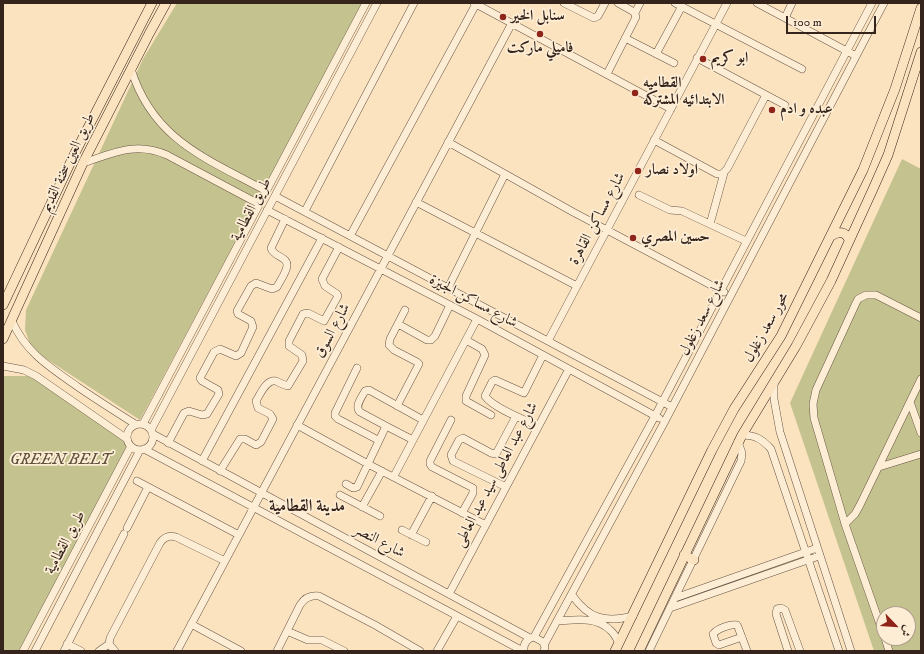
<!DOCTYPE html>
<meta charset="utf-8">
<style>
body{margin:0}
#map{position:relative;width:924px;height:654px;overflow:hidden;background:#fce3bf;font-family:"IM FELL DW Pica",Amiri,serif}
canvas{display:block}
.frame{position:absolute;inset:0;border:4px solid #34241b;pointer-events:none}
.north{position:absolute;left:876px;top:606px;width:40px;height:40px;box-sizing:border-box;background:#fdedd5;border:1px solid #ad9d8b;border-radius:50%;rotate:115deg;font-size:11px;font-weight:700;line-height:16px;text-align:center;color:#34241b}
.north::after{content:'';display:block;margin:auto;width:14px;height:18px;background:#8f2418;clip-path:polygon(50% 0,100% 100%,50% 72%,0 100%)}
.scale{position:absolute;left:786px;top:16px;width:90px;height:18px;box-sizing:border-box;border:2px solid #34241b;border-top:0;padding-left:5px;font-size:12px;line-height:14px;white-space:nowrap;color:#34241b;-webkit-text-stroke:3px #fdedd5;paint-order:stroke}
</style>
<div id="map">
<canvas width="924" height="654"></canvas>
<div class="frame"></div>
<div class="north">ش</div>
<div class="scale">100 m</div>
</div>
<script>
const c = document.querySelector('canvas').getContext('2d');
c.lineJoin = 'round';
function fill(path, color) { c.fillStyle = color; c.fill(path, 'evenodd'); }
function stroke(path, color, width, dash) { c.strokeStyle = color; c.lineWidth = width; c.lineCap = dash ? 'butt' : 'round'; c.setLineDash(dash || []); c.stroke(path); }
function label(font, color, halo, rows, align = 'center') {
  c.font = font + ' "IM FELL DW Pica",Amiri,serif'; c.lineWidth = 3.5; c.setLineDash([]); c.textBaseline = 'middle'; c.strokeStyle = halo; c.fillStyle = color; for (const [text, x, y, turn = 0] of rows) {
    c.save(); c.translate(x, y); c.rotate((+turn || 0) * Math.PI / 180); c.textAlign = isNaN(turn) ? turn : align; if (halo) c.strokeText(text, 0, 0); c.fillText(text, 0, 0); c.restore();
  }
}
fill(new Path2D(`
 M177,3h186l-223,417 -98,-64 -12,-12 -5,-14 1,-20 117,-251z
 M902,159l19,10v482h-47l-84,-248zM884,614h24v24h-24z
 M5,376h31l91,63 4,7 -110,205h-18v-274z`), '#c4c28e');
const minor = new Path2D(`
 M474,3l197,106
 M564,3l30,15 4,-2 7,-13
 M675,3l127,66
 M757,3l99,53
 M635,13l5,-10
 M785,18l7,-15
 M625,38l49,25
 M656,54l26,-48
 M697,58l88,47
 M131,69c22,71 75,89 135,122
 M607,74l29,-57 -2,-5 -16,-9
 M654,140l63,34h5l5,-5 39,-74
 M448,142l125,70 151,80
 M83,163c30,-10 53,-22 84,-8l92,49
 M639,195l31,15 12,1 64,30
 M275,196l397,211
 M416,202l161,84
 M267,210l210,109 182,99
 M305,211l109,-208
 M710,224l14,-51
 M350,236l126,-232
 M448,288l57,-114
 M12,321c14,32 38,46 66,66 19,13 38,25 57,37
 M398,324l29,16h4l4,-4 15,-31
 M466,340l16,9 3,6 -19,41v5l25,14
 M548,341l179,-338
 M3,366l21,4 12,6 91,63
 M357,368l-22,45v3l3,3 40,21
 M774,383v16l6,33 71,219
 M910,402l11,31
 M397,406l22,-42 -2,-2 -23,-12 -5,-5 1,-6 15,-29
 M451,420l-21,41v3l2,3 41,21v5l-11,20
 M143,424l223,-421
 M127 437a13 13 0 1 1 26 0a13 13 0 1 1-26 0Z
 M297,425l71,39 118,61
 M538,426c-13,-6 -45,-18 -53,-30l7,-14 3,-2 29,13 19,-38
 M151,430l226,-427
 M153,434l377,204
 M742,435c13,0 20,4 29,14l68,202
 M413,440l-27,-14 -26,-14c-6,-6 2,-15 5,-21l4,-1 54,30
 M168,443l16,-30 5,-2 13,4 5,-1 12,-20 -1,-4 -16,-9 -2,-3 14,-26 6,-3 16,7 5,-3 12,-26 -2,-6 -13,-7 -1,-3 14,-25 5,-3 16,6 5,-2c3,-6 9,-14 10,-21 1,-10 -14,-9 -16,-18l14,-29
 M144,449l379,202
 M202,461l120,-223
 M879,467l42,-13
 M220,471l20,-32h5l11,6 5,-3 12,-23 -3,-5 -12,-6 -2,-7c4,-6 10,-22 20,-20 4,2 8,4 12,5l15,-25 -1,-6 -13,-9v-5l14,-27 5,-1 16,8 14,-25 -1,-2 -12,-8 -3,-7 17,-32
 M394,476l83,-157
 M137,481l102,54
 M346,484l7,4 4,-1 29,-61
 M506,487l-53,-26 -2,-6 8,-15 4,-2 28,15 5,1 20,-38
 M340,495l40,21
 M362,507l20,-36
 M845,524l10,-10 5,-9 61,-126
 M127,528l21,-41
 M402,530l24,12
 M411,535l21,-39
 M449,594l120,-225
 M572,595c17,24 33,28 61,21
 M675,598l142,-50
 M670,608l149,-52
 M557,621c18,-1 39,-5 53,9 4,3 7,9 9,13
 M191,624l50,27
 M287,631l21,9h14l22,11
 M884,636l-39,-112 -31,-106 -1,-14 3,-14 40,-87 2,-4 8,-4h10l45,23
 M534,637l121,-221 217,-413
 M742,637l-23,8 -3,-2 -3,-9c5,-6 18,-10 24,-9l1,2 9,24
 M885,638l4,13
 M67,644l14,7
 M544,645l121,-224 219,-418
 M23,651l108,-205
 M35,651l105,-201
 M64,651l60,-117
 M99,651l10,-7
 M115,651l-6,-7 1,-6 50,-95c4,-6 9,-8 16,-6l49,24
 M177,651l335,-628
 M277,651l23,-46c5,-8 11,-10 19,-9l56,29 45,26
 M437,651l20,-35
 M524,651c-1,-8 3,-12 10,-14l9,5 2,5 -1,4
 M649,651l92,-190 1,-8 -4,-11
 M788,651l-12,-37 1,-5 4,-1 4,2 15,41`);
const major = new Path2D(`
 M831,236c7,-5 15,-5 18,4
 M3,305l71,-150 78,-152
 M3,339l80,-176 66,-129 17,-31
 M684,555l10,5
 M615,651l97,-201 22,-41 47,-73 82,-166 32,-81 26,-81
 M639,651l103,-216 54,-89 35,-65 42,-92 15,-34 33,-103`);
stroke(minor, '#665444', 8);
stroke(major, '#34241b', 10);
stroke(minor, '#fdedd5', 7);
stroke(major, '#fce3bf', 9);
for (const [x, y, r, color] of [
 [503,17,4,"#8f2418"],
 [540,34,4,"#8f2418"],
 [703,59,4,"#8f2418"],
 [635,93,4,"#8f2418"],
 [772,110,4,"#8f2418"],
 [638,171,4,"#8f2418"],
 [633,238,4,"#8f2418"]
]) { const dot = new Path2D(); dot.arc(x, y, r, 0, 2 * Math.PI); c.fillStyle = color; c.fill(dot); stroke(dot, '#fdedd5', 1.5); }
label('bold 15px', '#34241b', '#fdedd5', [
 ["سنابل الخير",511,17],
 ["فاميلي ماركت",540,49,"center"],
 ["ابو كريم",711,59],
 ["القطاميه",643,84],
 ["الابتدائيه المشتركه",643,101],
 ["عبده و ادم",780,110],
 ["اولاد نصار",646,171],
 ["حسين المصري",641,238]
], 'left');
label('15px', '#34241b', '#fdedd5', [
 ["طريق العين سخنة القديم",69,163,-65],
 ["طريق القطامية",252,210,-62],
 ["شارع مساكن القاهرة",598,219,-62],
 ["شارع مساكن الجيزة",473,302,28],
 ["شارع سعد زغلول",703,318,-63],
 ["محور سعد زغلول",767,328,-61],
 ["شارع السوق",333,331,-62],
 ["شارع عبد العاطى سيد عبد العاطى",497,475,-62],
 ["شارع النصر",379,542,28],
 ["طريق القطامية",66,543,-62]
]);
label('italic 15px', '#5f533e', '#fdedd5', [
 ["GREEN BELT",60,461]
]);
label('bold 17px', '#34241b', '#fdedd5', [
 ["مدينة القطامية",307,507]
]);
</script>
